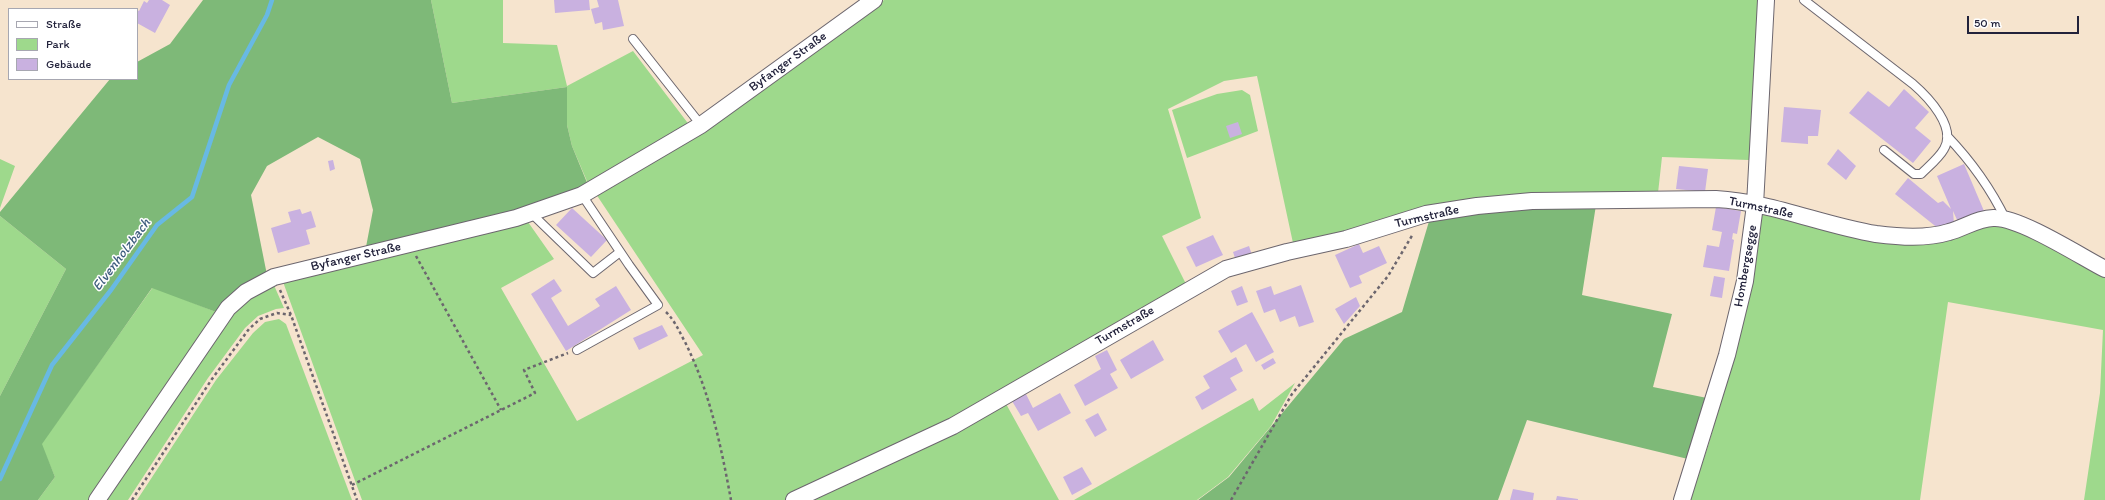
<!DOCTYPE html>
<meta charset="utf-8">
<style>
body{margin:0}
#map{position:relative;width:2105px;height:500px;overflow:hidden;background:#f6e4ce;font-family:Itim,sans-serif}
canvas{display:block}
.legend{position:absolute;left:8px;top:8px;width:130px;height:72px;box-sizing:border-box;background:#fff;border:1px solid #a7a7b1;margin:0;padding:5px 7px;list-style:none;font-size:12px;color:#22223b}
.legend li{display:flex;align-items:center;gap:8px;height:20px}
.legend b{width:20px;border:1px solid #a7a7b1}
.scale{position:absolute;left:1967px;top:16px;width:112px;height:18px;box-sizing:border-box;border:2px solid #22223b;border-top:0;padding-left:5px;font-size:12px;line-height:14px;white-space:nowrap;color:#22223b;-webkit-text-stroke:3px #fff;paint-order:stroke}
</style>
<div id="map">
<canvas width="2105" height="500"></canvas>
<ul class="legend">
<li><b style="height:5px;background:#fff"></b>Straße</li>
<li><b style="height:11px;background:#9ed98c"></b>Park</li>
<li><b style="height:11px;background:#c9b1e0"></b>Gebäude</li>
</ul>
<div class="scale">50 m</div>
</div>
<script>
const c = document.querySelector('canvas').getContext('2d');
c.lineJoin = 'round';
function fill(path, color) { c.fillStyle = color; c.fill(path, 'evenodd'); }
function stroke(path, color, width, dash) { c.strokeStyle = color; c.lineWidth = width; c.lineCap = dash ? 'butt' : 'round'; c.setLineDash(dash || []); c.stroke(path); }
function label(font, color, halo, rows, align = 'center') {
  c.font = font + ' Itim,sans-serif'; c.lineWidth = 3; c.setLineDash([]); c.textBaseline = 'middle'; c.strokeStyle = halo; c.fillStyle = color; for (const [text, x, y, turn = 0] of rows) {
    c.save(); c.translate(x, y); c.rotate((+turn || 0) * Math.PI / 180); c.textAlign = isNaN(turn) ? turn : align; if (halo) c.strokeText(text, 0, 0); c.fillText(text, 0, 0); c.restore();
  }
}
fill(new Path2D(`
 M431,0h72v43l54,2 10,41 66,-35 57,75 -101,60 -17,-40 -5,-21v-38l-115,16z
 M884,0h878l-13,160 -87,-3 -4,36 -126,5 -239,45 -36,-167 -33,5 -56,28 33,109 -39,18 24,48 -241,139 -158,77h-425l-80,-221 246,-57 26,37 -53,29 76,133 126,-66 -107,-161 147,-92z
 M1242,90l8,5 8,36 -71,27 -15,-48 45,-16z
 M0,159l15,7 -15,42z
 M1762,215l18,1 75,19 153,-11 97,50v226h-21l16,-107 3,-63 -155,-28 -28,198h-230l19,-57 34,-122z
 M0,216l66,53 -66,127z
 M273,283l11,25 -8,1 -18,7 -13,12 -37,50 -80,122h-24l132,-191 17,-14z
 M153,287l63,25 -126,188h-52l17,-23 -14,-33z
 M279,319l7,5 66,176h-215l79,-120 37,-47 12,-11z
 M1295,383l-24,43 -43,51 -31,23h-123l179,-102 6,13z
 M1005,402l54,98h-254z`), '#9ed98c');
fill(new Path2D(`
 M203,0h228l21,103 115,-16v38l5,21 16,39 -52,23 -170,39 7,-37 -13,-51 -42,-22 -51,29 -16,29 16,80 -51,37 -64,-24 -110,156 13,33 -17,23h-38v-104l66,-127 -66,-53v-4l110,-133h27v-17l33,-18z
 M1596,205l-14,90 90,19 -19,73 54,11 -19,61 -161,-39 -29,80h-300l31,-23 115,-138 58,-27 28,-94 46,-8z`), '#7eb978');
stroke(new Path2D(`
 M0,479l52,-114 59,-75 46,-65 35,-28 37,-112 38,-70 5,-15`), '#68b9e3', 4.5);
fill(new Path2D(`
 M149,0h13l8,5 -15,28 -18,-10v-13l2,1 5,-10 3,2z
 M554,0h35l1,10 -35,3z
 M597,0h21l6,26 -21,4 -1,-8 -7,2 -4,-15 8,-2z
 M1904,89l25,23 -14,16 16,13 -18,22 -64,-50 19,-22 21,16z
 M1784,107l37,3 -3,26h-10v8l-27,-2z
 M1238,122l4,12 -12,4 -4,-12z
 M1838,149l18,17 -10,14 -19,-16z
 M333,160l2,9 -5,2 -2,-10z
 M1964,164l20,47 -26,11 -5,-11 1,13 -15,5 -44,-35 13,-16 30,25 5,-2 8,8 -14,-33z
 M1679,166l29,3 -3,23 -29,-3z
 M1716,207l25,4 -4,23 -4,-1 -1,6 2,1 -5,31 -26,-4 4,-22 12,2 3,-15 -10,-2z
 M572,208l35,32 -16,17 -35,-32z
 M300,209l2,5 9,-3 5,16 -10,3 4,14 -32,9 -7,-25 20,-6 -3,-10z
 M1213,235l10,20 -27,12 -10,-20z
 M1359,244l4,9 16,-7 8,17 -28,13 3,7 -12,5 -15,-33z
 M1249,246l3,9 -16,6 -3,-9z
 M1714,276l11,2 -3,20 -12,-2z
 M554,279l8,12 -11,7 17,28 32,-20 -5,-7 21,-13 15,24 -65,41 -35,-57z
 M1301,285l13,37 -15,5 -4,-11 -15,6 -5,-13 -11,4 -8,-22 15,-5 3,9z
 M1242,286l6,16 -11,4 -6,-15z
 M1356,297l4,9 -16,18 -9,-15z
 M1252,312l22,40 -18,10 -10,-18 -15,9 -13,-22z
 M662,325l6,11 -29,14 -6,-12z
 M1153,340l11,20 -33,19 -11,-19z
 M1107,350l10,20 -7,4 8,14 -33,18 -11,-21 27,-16 -6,-13z
 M1236,357l7,14 -13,7 7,12 -35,20 -7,-13 15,-9 -7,-12z
 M1273,358l3,5 -12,7 -3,-5z
 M1060,393l11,20 -33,18 -10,-18 -7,3 -9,-15 14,-7 7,14z
 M1098,413l9,17 -12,7 -10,-17z
 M1082,467l10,17 -20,11 -9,-18z
 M1513,489l21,4 -1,7h-23z
 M1557,496l21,3v1h-22z`), '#c9b1e0');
const lane = new Path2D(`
 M1804,0l109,84c15,13 44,43 31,65 -5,9 -16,18 -23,25h-7l-30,-24
 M633,39l68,86
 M1947,136c24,25 44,53 59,84
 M531,213l62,60 27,-21
 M577,350l81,-45 -29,-40 -47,-70`);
const street = new Path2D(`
 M97,500l131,-192 18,-16 28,-15 242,-59 66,-23 119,-70 173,-125
 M794,500l159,-74 273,-157 61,-17 59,-13 80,-25 51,-8 55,-5 184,-2c55,3 106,26 160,35 24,3 50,5 73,-2 15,-4 31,-15 46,-14 26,0 85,38 110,51
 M1682,500l45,-145 18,-74 10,-76 11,-205`);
stroke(lane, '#6c666e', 10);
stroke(street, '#6c666e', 18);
stroke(new Path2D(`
 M416,256l85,154
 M280,290l11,25 66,185
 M666,312c9,9 13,19 19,30 25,50 36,104 46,158
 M352,485l183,-92 -11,-23 44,-17
 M132,500l80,-121 37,-50 11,-10 17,-6 14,2
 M1231,500l61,-106 96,-118 25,-42`), '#6c666e', 2.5, [3, 3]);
stroke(lane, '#fff', 8);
stroke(street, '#fff', 16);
label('13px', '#22223b', '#fff', [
 ["Byfanger Straße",788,62,-36],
 ["Turmstraße",1761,208,12],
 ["Turmstraße",1427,217,-13],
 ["Byfanger Straße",356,257,-13],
 ["Hombergsegge",1746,266,-80],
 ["Turmstraße",1125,326,-30]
]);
label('italic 14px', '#3e5e7e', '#fff', [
 ["Elvenholzbach",122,255,-53]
]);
</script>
